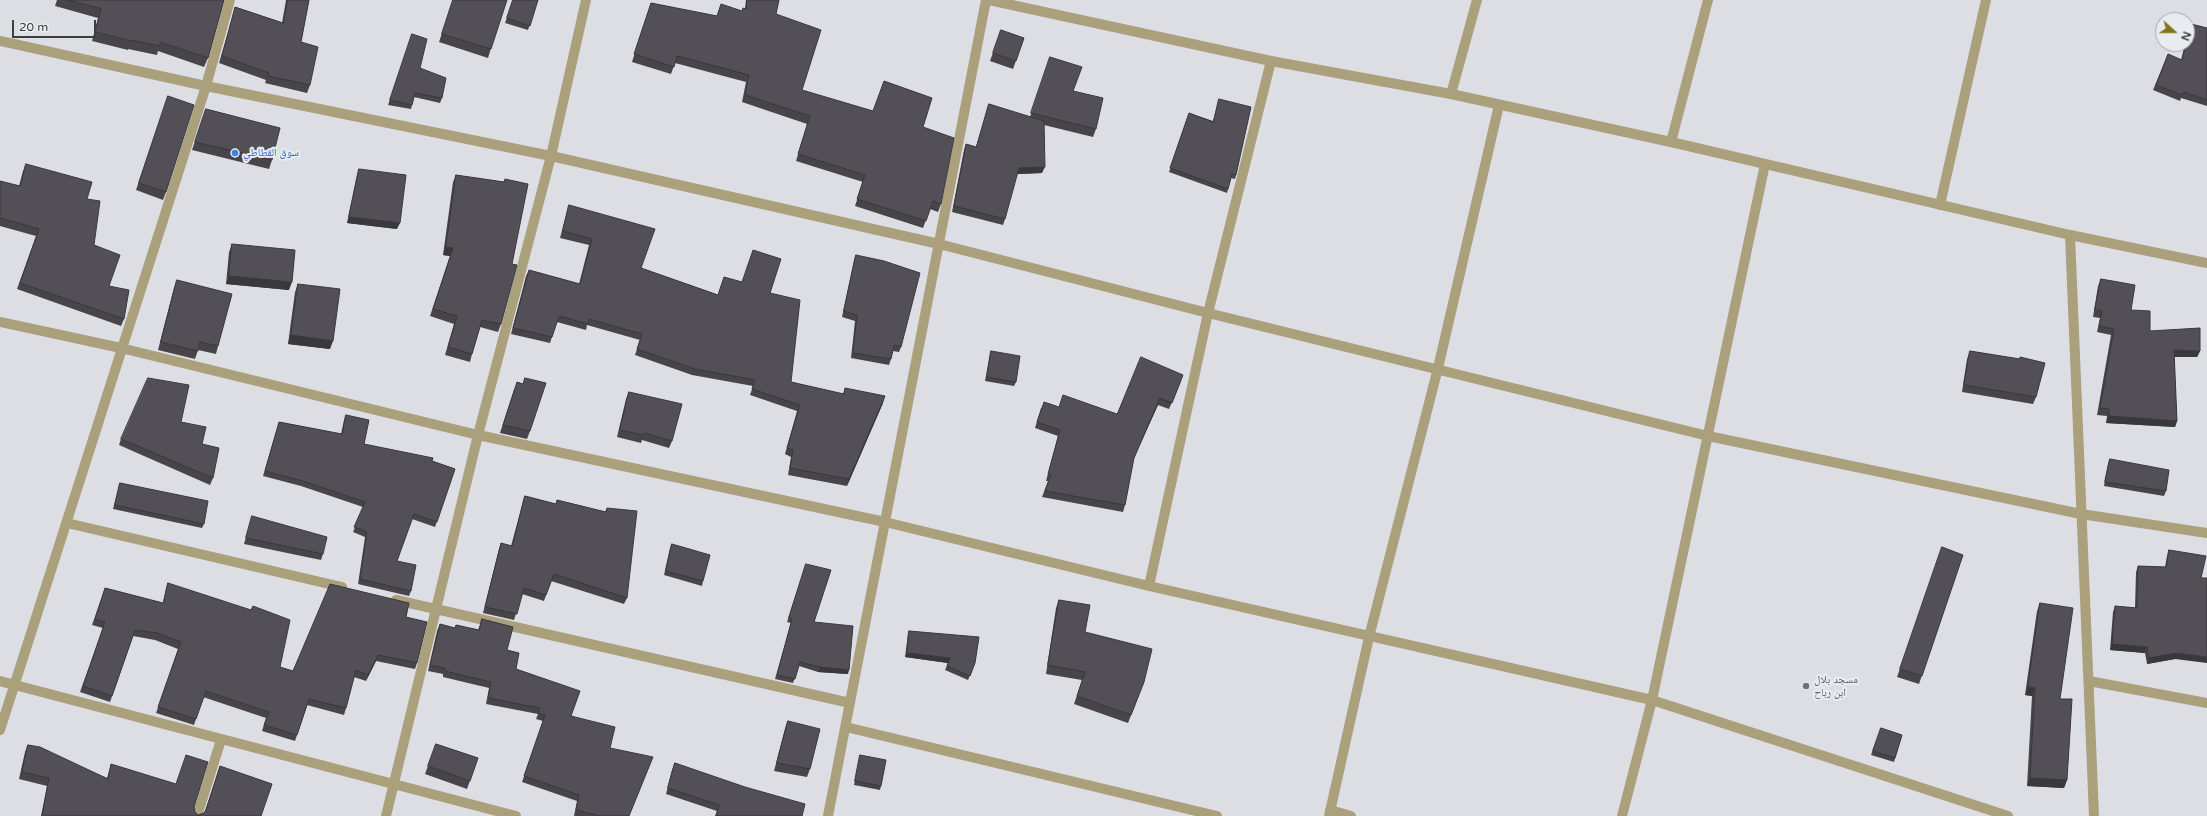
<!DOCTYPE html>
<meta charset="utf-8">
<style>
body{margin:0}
#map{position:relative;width:2207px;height:816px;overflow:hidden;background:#dddee4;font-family:"Varela Round",sans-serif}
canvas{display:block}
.north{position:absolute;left:2155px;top:12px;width:40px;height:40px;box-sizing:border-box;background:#eaebf1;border:1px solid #a4a5aa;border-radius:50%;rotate:111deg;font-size:11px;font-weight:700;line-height:16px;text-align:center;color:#3c3d3f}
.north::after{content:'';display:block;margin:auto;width:14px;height:18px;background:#807619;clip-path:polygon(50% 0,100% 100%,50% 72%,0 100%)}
.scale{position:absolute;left:12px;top:20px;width:84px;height:18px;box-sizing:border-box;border:2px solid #3c3d3f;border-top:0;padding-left:5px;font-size:12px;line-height:14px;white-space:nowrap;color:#3c3d3f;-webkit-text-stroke:3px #eaebf1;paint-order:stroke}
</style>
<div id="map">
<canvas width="2207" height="816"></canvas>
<div class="north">N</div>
<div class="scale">20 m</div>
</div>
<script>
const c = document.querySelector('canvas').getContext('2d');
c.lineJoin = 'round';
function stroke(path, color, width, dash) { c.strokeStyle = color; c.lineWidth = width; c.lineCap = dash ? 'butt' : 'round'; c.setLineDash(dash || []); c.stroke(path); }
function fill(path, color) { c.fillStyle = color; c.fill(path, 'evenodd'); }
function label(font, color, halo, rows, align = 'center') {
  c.font = font + ' "Varela Round","Noto Naskh Arabic",sans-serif'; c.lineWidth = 4; c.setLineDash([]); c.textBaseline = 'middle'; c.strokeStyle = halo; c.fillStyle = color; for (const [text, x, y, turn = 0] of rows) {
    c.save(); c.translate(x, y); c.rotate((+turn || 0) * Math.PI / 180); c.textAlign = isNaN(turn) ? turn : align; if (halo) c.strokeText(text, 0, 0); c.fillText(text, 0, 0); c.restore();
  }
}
stroke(new Path2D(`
 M0,41l206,45 345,70 388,88 269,69 500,123 373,78 126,19
 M1451,94l26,-94
 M1671,142l37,-142
 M2070,235l24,581
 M0,322l121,26 357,87 407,87 264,64 503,114 356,116
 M67,523l275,64
 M1149,586l59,-273 63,-252
 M396,600l454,103
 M0,681l516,135
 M2089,681l118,22
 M846,727l371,89
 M0,730l206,-644 24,-86
 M1330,810l21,6
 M197,816l24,-76
 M386,816l92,-381 73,-279 35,-156
 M828,816l158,-816
 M1329,816l40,-179 69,-269 61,-263`), '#aaa07c', 10);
stroke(new Path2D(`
 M989,0l282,61 180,33 220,48 399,93 137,28
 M1940,205l46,-205
 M1622,816l30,-116 113,-536`), '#aaa07c', 10);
fill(new Path2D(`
 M57,0h167l-16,58 -4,9 -46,-16 -1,4 -29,-6v1l-36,-9 6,-23 -43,-12z
 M286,0h23l-8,42 9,43 -3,8 -42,-10 1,-3 -47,-17 14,-48 2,-8 47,16z
 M453,0h53l-18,58 -49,-16z
 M513,0h25l-10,30 -23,-7z
 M746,0h33l-3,14 26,76 121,37 18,77 -3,8 -8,-3 -7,19 -68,-22 8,-24 -67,-21 11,-37 -65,-22 4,-20 -71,-19 -4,11 -39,-12 19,-59 65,13 26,-5 1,-3h2z
 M2191,24l16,4v78l-26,-8 -1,3 -27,-11 15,-36 13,6 4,-16h2v-8z
 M1001,30l23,8 -11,31 -23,-8z
 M412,34l8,34 22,30 -2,5 -26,-6 -3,12 -23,-4z
 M1050,57l23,34 23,38 -3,8 -49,-12 -2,48 -25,1 -12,45 -2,6 -51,-13 12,-62 2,-6 10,3 13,-43 41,13z
 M168,96l-2,96 -3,8 -27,-10z
 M1219,99l17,76 -1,4 -4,-1 -4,15 -58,-21 20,-59 24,8z
 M206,109l66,51 -3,9 -77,-19z
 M26,164l61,35 7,46 15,41 15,33 -3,7 -104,-37 19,-53 -36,-10v-45l19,5 4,-15z
 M359,169l38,60 -50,-6 10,-47z
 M456,175l48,7 1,-3 7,85 -11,60 -3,8 -18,-5 -8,27 -2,8 -25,-7 9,-31 -24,-8 20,-60 -7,-1 10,-73z
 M569,205l72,63 77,27 6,-18 46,16 21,89 52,12 2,-6 38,15 -36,83 -59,-11 3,-18 -6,-3 12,-43 -47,-16 3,-9 -61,-11 -57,-20 5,-15 -53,-15 -1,5 -29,-8 -7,21 -39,-9 15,-58 3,-6 50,14 10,-39 -29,-7 7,-26z
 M232,244l57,46 -63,-6 3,-32z
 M856,255l45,92 -2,5 -6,-1 -2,8 -2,6 -38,-7 4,-37 -13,-4 12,-56z
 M2101,279l49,52 50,20 -3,6h-23l3,64 -2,6 -69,-4 1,-7 -10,-1 14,-80 -14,-3 3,-14 -7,-1 5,-31z
 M177,280l41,66 -2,8 -18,-4 -3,9 -37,-9 16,-62z
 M298,284l32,65 -42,-5 7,-52z
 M991,351l25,31 -2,4 -29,-5 5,-26z
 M1970,351l49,8 17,38 -3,7 -71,-12 5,-33z
 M525,378l5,53 -3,8 -27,-6 14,-43 9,-7z
 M1181,381l-12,28 -11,-4 -25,55 -8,45 -2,7 -81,-15 6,-16h-2l12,-45 -23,-8 6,-20 18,-1 58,7z
 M629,392l43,49 -3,7 -27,-8 -1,3 -24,-6 9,-38z
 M346,415l18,29 68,17 23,8 -20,58 -23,-8 -15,42 14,30 -2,5 -51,-12 7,-47 -12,-5 10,-25 -62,-21 -38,-10 16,-54 62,12 3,-14z
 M121,439l81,5 11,34 -3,7 -91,-40z
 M2110,459l56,32 -2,5 -60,-10 4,-22z
 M120,483l84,41 -2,4 -89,-19z
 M525,496l31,8 1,-4 48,12 2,-4 20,90 -3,6 -73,-23 -7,20 -22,-7 -8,26 -31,-7 16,-64 2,-6 10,3 12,-44z
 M252,516l71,38 -2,6 -77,-16z
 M672,544l31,37 -1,5 -38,-11 6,-27z
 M1942,547l21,8 -44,129 -22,-7z
 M2169,550l6,109 -28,5 -2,-11 -35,-3 3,-38 2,-6 20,2 1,-36 2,-6 27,1 2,-11z
 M806,564l8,58 34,52 -30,-2 -19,-6 -6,17 -18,-4 16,-56 -4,-1z
 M168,583l112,84 13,4 113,-54 11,46 -2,6 -39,-8 -10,20 -12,-4 -8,31 -2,7 -37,-10 -12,36 -33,-10 4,-13 -63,-21 -9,28 -38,-12 22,-64 -23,-9 -22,-4 -23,66 -30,-10 23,-64 -11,-3 13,-37 58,15 3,-14z
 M1059,600l26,32 59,50 -16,41 -54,-19 8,-24 -36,-6 10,-66z
 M2040,603l20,96 7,81 -3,8 -37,-2 5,-90 -7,-1 12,-84z
 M482,619l25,31 9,19 94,79 19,68h-55l3,-15 -55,-19 21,-61 -7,-2 2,-5 -52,-10 3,-16 -46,-11v-3l-15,-3 9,-40 3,-7 15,4 1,-3 22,5z
 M909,631l66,32 -7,17 -23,-10 3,-7 -43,-6 3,-22z
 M788,721l22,48 -3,8 -33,-6 11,-42z
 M1881,728l21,7 -8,27 -23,-7z
 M436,744l42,14 -11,31 -42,-15z
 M28,745l79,33 4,-14 83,43 1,5 3,3 6,-2 1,-2 15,-45 41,50h-220l6,-30 -28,-7 6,-27z
 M860,755l21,31 -1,4 -26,-5z
 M675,763l127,53h-87l2,-5 -51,-17 6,-24z`), '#47454a');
fill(new Path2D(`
 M1045,167l-3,6 -25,1 2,-6z
 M349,217l51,6 -3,6 -50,-6z
 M446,247l7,1 -3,8 -7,-1z
 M229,276l63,6 -3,8 -63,-6z
 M291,335l42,6 -3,8 -42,-5z
 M2174,350l26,1 -3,6h-25z
 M885,396l-2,7 -36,83 2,-7z
 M1160,398l-2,7 -27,59 3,-6z
 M2109,416l68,5 -2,6 -69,-4z
 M2112,644l35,3 -2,6 -35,-3z
 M907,653l43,5 -2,5 -43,-6z
 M2177,653l30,4v6l-32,-4 -28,5 2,-6z
 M378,655l-2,6 -10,20 2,-6z
 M820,667l29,3 -1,4 -30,-2z
 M2028,687l7,1 -3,8 -7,-1z
 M2030,778l37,2 -3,8 -37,-2z`), '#39383c');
const building = new Path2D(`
 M67,0h157l-16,58 -48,-16v4l-29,-6v1l-36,-9 6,-23z
 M288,0h21l-8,42 17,5 -8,38 -42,-9 1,-3 -47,-17 13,-49 48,16z
 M453,0h54l-16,49 -49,-15z
 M513,0h25l-8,26 -23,-8z
 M747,0h32l-3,14 45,16 -19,60 71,21 11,-30 48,17 -9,29 31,11 -13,66 -8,-3 -7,20 -69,-22 8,-24 -67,-21 12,-38 -65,-21 4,-20 -72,-19 -3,11 -40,-13 17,-51 66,13 4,-12 21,7 1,-3 3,1z
 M2191,24l16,4v72l-23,-8 -2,3 -26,-10 12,-31 14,6 4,-16h1v-5z
 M1001,30l23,8 -8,23 -23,-8z
 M412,34l15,5 -7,29 26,10 -4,20 -27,-5 -3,12 -22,-5z
 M1050,57l32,10 -9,24 30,7 -7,31 -65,-16z
 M168,96l26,9 -28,87 -27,-9z
 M1219,99l32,8 -15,68 -4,-1 -4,15 -58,-21 19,-55 24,9z
 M989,104l55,17 1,46 -26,1 -14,51 -51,-13 12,-62 10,3z
 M206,109l74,19 -8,32 -77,-18z
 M26,164l66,18 -5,17 13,2 -6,44 26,10 -11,31 20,4 -5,29 -104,-36 19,-54 -39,-11v-37l20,5z
 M359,169l47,6 -6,48 -51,-6z
 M456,175l48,7 1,-3 23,5 -16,80 5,1 -16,59 -19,-4 -10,34 -24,-7 9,-31 -24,-7 20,-61 -7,-1z
 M569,205l86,24 -14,39 77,27 6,-18 18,5 11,-32 28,9 -11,34 30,7 -9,82 53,12 1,-6 40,8 -36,83 -59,-11 3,-18 -6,-2 13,-43 -48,-16 3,-9 -60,-11 -58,-20 5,-15 -53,-15 -1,5 -29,-8 -7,21 -39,-9 16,-58 51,14 12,-45 -29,-8z
 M232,244l63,6 -3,32 -63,-6z
 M856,255l28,6 36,12 -19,74 -7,-2 -3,14 -38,-6 4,-38 -13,-4z
 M2101,279l34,6 -4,25 19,1v20l50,-3v23l-26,-1 3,71 -68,-5v-7l-9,-1 14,-79 -15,-3 3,-15 -7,-1z
 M177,280l55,14 -14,52 -18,-4 -2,9 -37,-9z
 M298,284l42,5 -7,52 -42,-6z
 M991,351l29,5 -4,26 -29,-5z
 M1970,351l50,8v-2l25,6 -9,34 -72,-12z
 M1141,357l42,18 -11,28 -12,-5 -26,60 -9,47 -80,-14 6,-16 -3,-1 12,-44 -23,-8 7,-20 15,5 4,-12 54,19z
 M148,378l41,7 -8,37 25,5 -4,17 17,4 -6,30 -92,-39z
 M525,378l21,5 -16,48 -27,-6 14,-43 6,2z
 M629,392l53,12 -10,37 -28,-8 -1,2 -23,-5z
 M346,415l23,5 -5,24 69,14 -1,3 23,8 -18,53 -23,-8 -17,47 19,4 -5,26 -51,-12 7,-47 -13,-5 11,-25 -62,-21 -38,-10 14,-49 63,12z
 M2110,459l59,11 -3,21 -61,-9z
 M120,483l88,18 -4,23 -89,-19z
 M525,496l31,8 1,-4 49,12 1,-4 30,3 -10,87 -73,-24 -8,21 -22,-7 -7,26 -32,-7 16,-64 11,3z
 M252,516l75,21 -4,17 -77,-16z
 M672,544l38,11 -7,26 -37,-10z
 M1942,547l21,8 -41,121 -22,-7z
 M2169,550l37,6 -5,22h6v79l-30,-4 -28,5 -2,-11 -35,-3 3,-38 22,2 1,-42 28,1z
 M806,564l25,6 -17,52 39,4 -4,44 -29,-3 -20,-5 -5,17 -18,-4 15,-56 -3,-1z
 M168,583l83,27 2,-4 37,14 -10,47 13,4 37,-87 79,19 -3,14 21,5 -10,41 -39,-8 -10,20 -12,-5 -10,38 -37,-9 -12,36 -33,-10 5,-13 -63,-21 -10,28 -38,-12 23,-65 -24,-9 -22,-3 -23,66 -29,-10 22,-64 -10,-3 10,-31 58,15z
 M1059,600l31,5 -5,27 67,17 -8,33 -13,33 -54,-19 8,-24 -37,-7z
 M2040,603l33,5 -13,91h12l-5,81 -37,-2 5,-90 -7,-1z
 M482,619l31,8 -6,23 12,3 -3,16 64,22 -9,25 44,11 -5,21 43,9 -24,59h-29l-24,-6 3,-15 -55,-19 21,-61 -7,-2 2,-5 -52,-10 3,-16 -46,-11v-3l-15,-3 10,-41 15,4 1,-3 23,5z
 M909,631l70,6 -4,26 -5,13 -23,-10 3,-8 -43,-5z
 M788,721l32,8 -10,40 -33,-6z
 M1881,728l21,7 -7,23 -22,-7z
 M436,744l42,14 -8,23 -42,-15z
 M28,745l12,2 68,32 3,-15 65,20 10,-29 22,7 -14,45 1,5 3,3 6,-2 2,-3 14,-44 52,18 -11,32h-219l7,-38 -27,-6z
 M860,755l26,5 -5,26 -26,-5z
 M675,763l70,24 60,17 -3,12h-86l3,-11 -51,-17z`);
fill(building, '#525056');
stroke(building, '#39383c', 1);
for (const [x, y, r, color] of [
 [235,153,4,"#3f7fe0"],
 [1806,686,4,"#6b7280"]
]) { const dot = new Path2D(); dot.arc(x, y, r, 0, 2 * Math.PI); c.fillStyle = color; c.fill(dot); stroke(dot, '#eaebf1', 1.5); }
label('11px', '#366cbe', '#eaebf1', [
 ["سوق القطاطي",243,153]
], 'left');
label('11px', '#5b616d', '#eaebf1', [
 ["مسجد بلال",1814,680],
 ["ابن رباح",1814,693]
], 'left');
</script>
